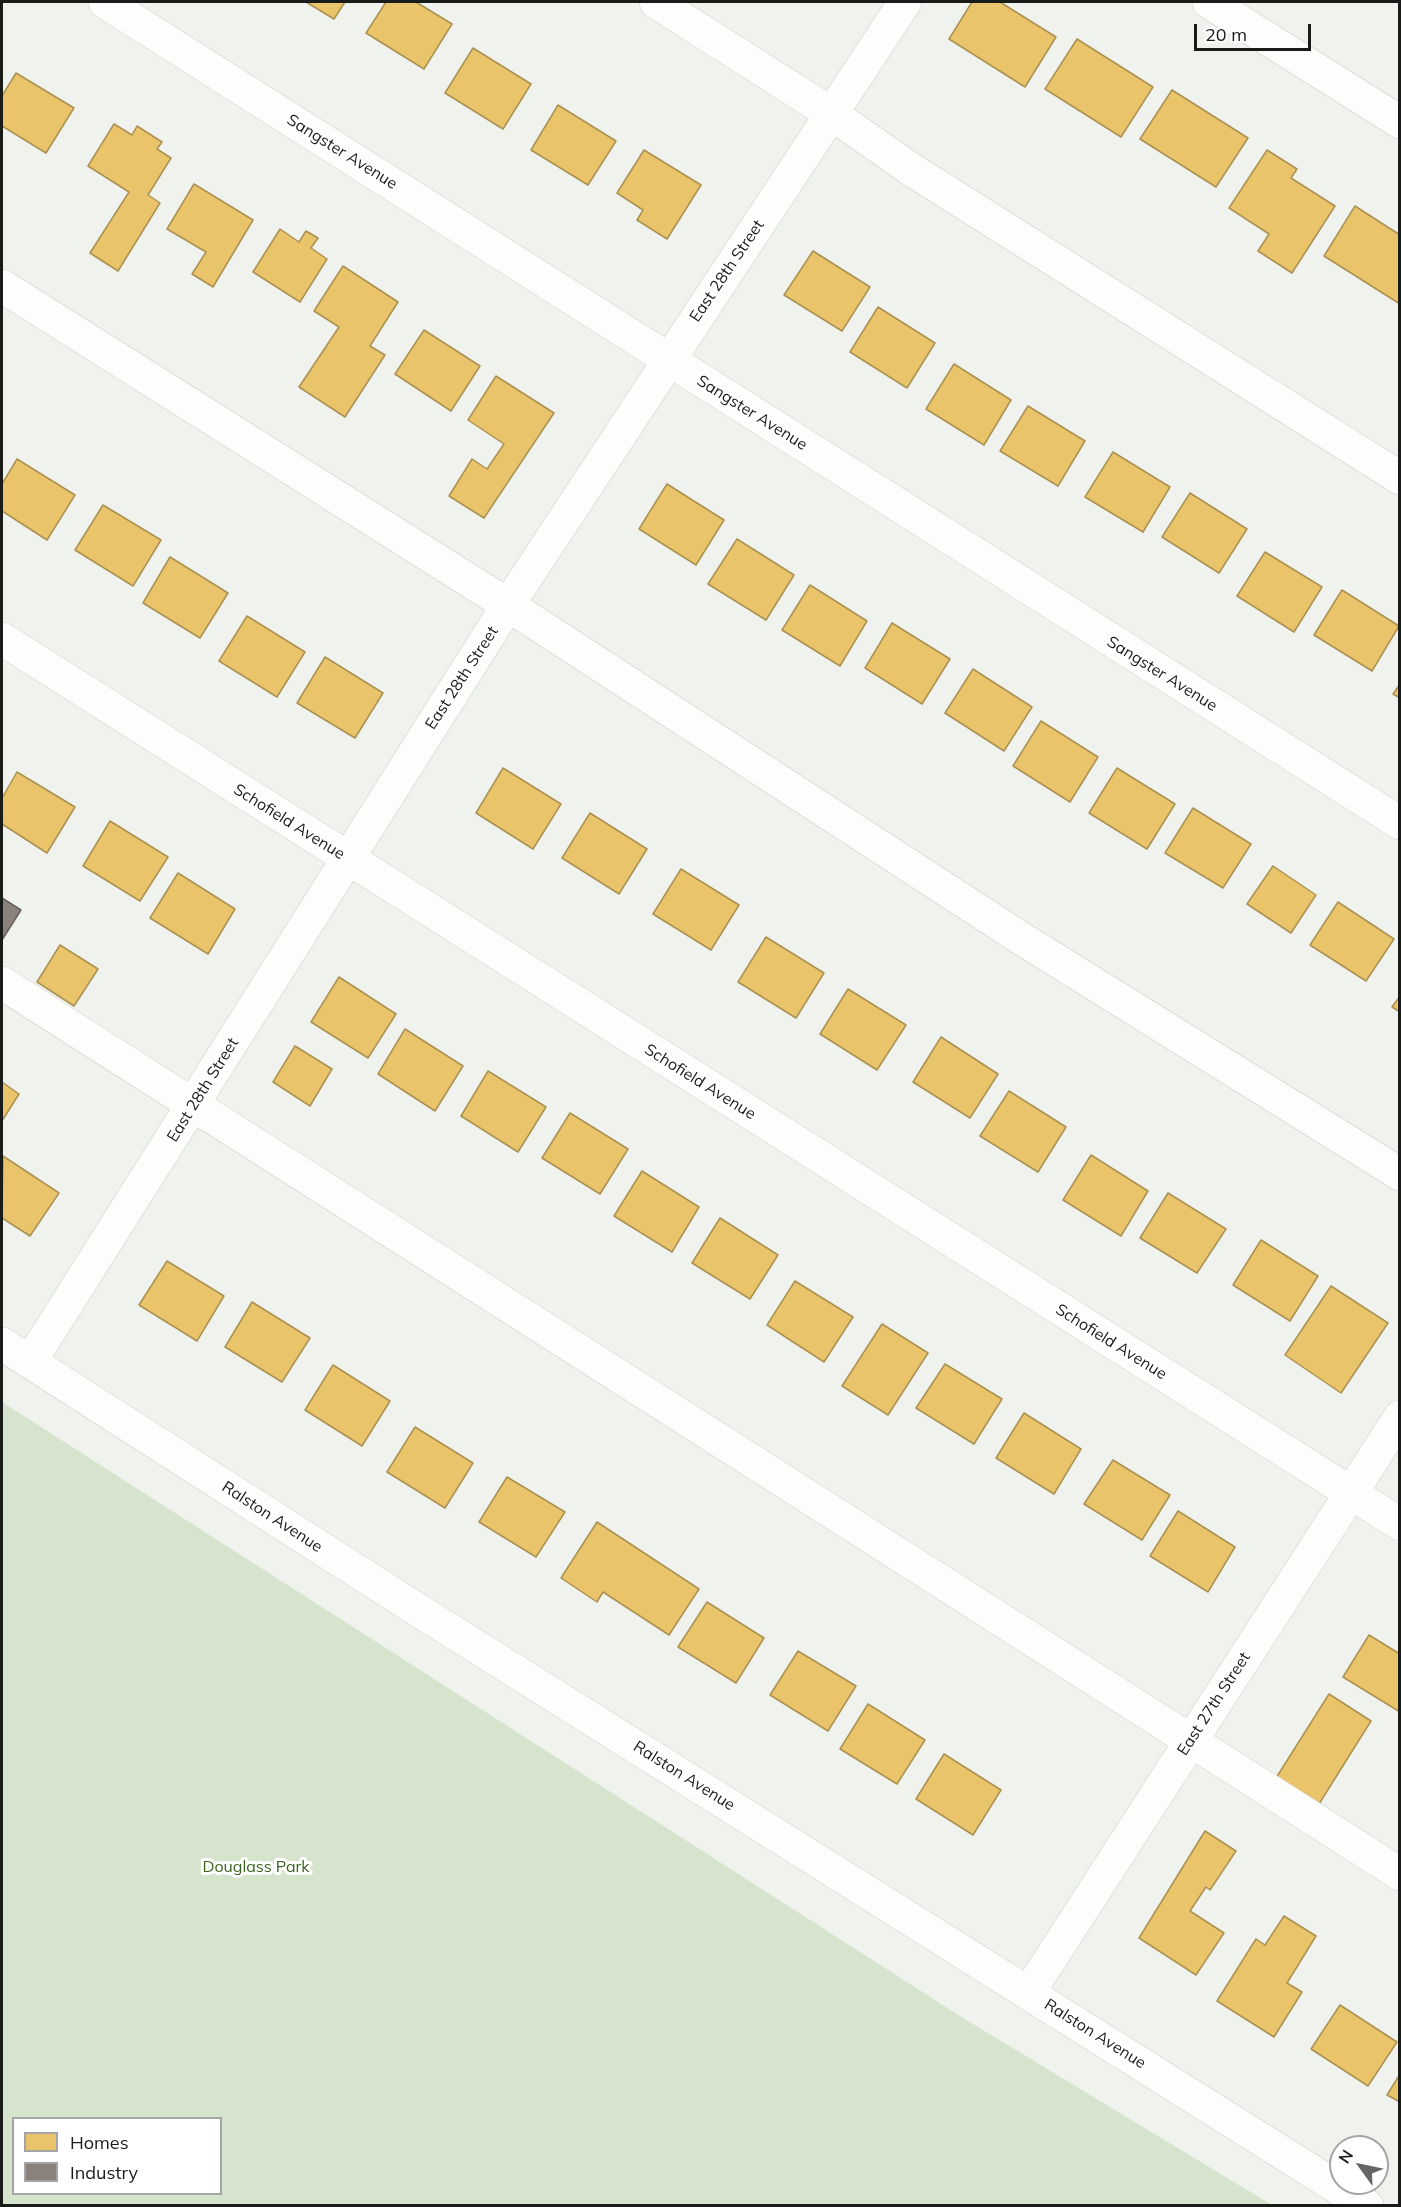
<!DOCTYPE html>
<style>
body{margin:0}
#map{position:relative;width:1401px;height:2207px;overflow:hidden;background:#eff2ed;font-family:Mulish,sans-serif}
canvas{display:block}
.frame{position:absolute;inset:0;border:3px solid #191b18;pointer-events:none}
.legend{position:absolute;left:12px;top:2117px;width:210px;height:78px;box-sizing:border-box;background:#fff;border:2px solid #a3a4a3;margin:0;padding:8px 10px;list-style:none;font-size:18px;color:#191b18}
.legend li{display:flex;align-items:center;gap:12px;height:30px}
.legend b{width:30px;border:2px solid #a3a4a3}
.north{position:absolute;left:1329px;top:2135px;width:60px;height:60px;box-sizing:border-box;background:#fff;border:2px solid #a3a4a3;border-radius:50%;rotate:303deg;font-size:16px;font-weight:700;line-height:24px;text-align:center;color:#191b18}
.north::after{content:'';display:block;margin:auto;width:21px;height:27px;background:#646663;clip-path:polygon(50% 0,100% 100%,50% 72%,0 100%)}
.scale{position:absolute;left:1194px;top:24px;width:117px;height:27px;box-sizing:border-box;border:3px solid #191b18;border-top:0;padding-left:8px;font-size:18px;line-height:21px;white-space:nowrap;color:#191b18;-webkit-text-stroke:4px #fff;paint-order:stroke}
</style>
<div id="map">
<canvas width="1401" height="2207"></canvas>
<div class="frame"></div>
<ul class="legend">
<li><b style="height:16px;background:#e9c46a"></b>Homes</li>
<li><b style="height:16px;background:#8a817c"></b>Industry</li>
</ul>
<div class="north">N</div>
<div class="scale">20 m</div>
</div>
<script>
const c = document.querySelector('canvas').getContext('2d');
c.lineJoin = 'round';
function fill(path, color) { c.fillStyle = color; c.fill(path, 'evenodd'); }
function stroke(path, color, width, dash) { c.strokeStyle = color; c.lineWidth = width; c.lineCap = dash ? 'butt' : 'round'; c.setLineDash(dash || []); c.stroke(path); }
function label(font, color, halo, rows, align = 'center') {
  c.font = font + ' Mulish,sans-serif'; c.lineWidth = 6; c.setLineDash([]); c.textBaseline = 'middle'; c.strokeStyle = halo; c.fillStyle = color; for (const [text, x, y, turn = 0] of rows) {
    c.save(); c.translate(x, y); c.rotate((+turn || 0) * Math.PI / 180); c.textAlign = isNaN(turn) ? turn : align; if (halo) c.strokeText(text, 0, 0); c.fillText(text, 0, 0); c.restore();
  }
}
fill(new Path2D(`
 M2,1402l961,616 309,187h-1270zM14,2118h206v76h-206z`), '#d6e4cd');
const homes = new Path2D(`
 M306,2h39l-11,17z
 M386,2h30l36,22 -28,45 -58,-36z
 M972,2h28l56,35 -31,50 -76,-48z
 M1077,39l76,48 -32,50 -76,-48z
 M473,48l58,36 -28,45 -58,-36z
 M16,73l58,35 -28,45 -44,-27v-30z
 M1172,90l76,48 -32,49 -76,-48z
 M558,105l58,36 -28,44 -57,-35z
 M114,124l18,11 5,-9 25,16 -5,7 14,9 -23,37 12,8 -42,68 -28,-18 39,-61 -41,-26z
 M644,150l57,35 -34,54 -30,-19 6,-10 -26,-17z
 M1267,150l30,19 -6,9 44,28 -43,67 -34,-22 11,-17 -40,-26z
 M194,184l59,36 -40,67 -21,-13 14,-22 -39,-23z
 M1355,206l45,29v69l-76,-48z
 M280,229l19,13 7,-11 12,7 -7,10 16,11 -27,43 -47,-30z
 M813,251l57,36 -28,44 -58,-36z
 M343,266l55,36 -28,44 15,9 -40,62 -46,-30 40,-60 -25,-16z
 M878,307l57,36 -28,45 -57,-36z
 M424,330l56,36 -29,45 -56,-37z
 M954,364l57,36 -27,45 -58,-36z
 M496,376l58,37 -70,105 -35,-22 23,-37 15,10 17,-25 -36,-24z
 M1028,406l57,35 -27,45 -58,-35z
 M1113,452l57,35 -27,45 -58,-35z
 M17,459l58,36 -28,45 -45,-29v-27z
 M667,484l57,36 -28,45 -57,-36z
 M1190,493l57,36 -28,44 -57,-36z
 M103,505l58,35 -28,46 -58,-36z
 M737,539l57,36 -28,45 -58,-36z
 M1265,552l57,35 -28,45 -57,-36z
 M170,557l58,36 -28,45 -57,-35z
 M810,585l57,36 -27,45 -58,-36z
 M1342,590l57,36 -27,45 -58,-36z
 M247,616l58,36 -28,45 -58,-36z
 M892,623l58,36 -28,45 -57,-36z
 M325,657l58,36 -28,45 -58,-35z
 M973,669l59,38 -28,44 -59,-38z
 M1400,684v14l-7,-4z
 M1041,721l57,36 -28,45 -57,-36z
 M503,768l58,36 -28,45 -57,-36z
 M1117,768l58,36 -28,45 -58,-36z
 M17,772l58,35 -28,46 -45,-29v-26z
 M1193,808l58,36 -28,44 -58,-35z
 M590,813l57,36 -28,45 -57,-36z
 M110,821l58,36 -28,44 -57,-35z
 M1273,866l43,29 -25,38 -44,-29z
 M681,869l58,36 -28,45 -58,-36z
 M178,873l57,36 -27,45 -58,-36z
 M1338,902l56,37 -28,42 -56,-36z
 M766,937l58,36 -28,45 -58,-36z
 M60,945l38,24 -24,37 -37,-24z
 M339,977l57,37 -28,44 -57,-36z
 M848,989l58,36 -29,45 -57,-36z
 M1400,996v16l-8,-5z
 M405,1029l58,37 -28,45 -57,-37z
 M941,1037l57,37 -28,44 -57,-36z
 M295,1046l37,23 -22,37 -37,-24z
 M488,1071l58,36 -28,45 -57,-36z
 M2,1082l17,12 -17,27z
 M1009,1091l57,36 -28,45 -58,-36z
 M570,1113l58,36 -28,45 -58,-36z
 M1091,1155l57,36 -27,45 -58,-36z
 M3,1156l56,37 -29,43 -28,-18z
 M642,1171l57,36 -27,45 -58,-36z
 M1168,1193l58,36 -29,44 -57,-35z
 M720,1218l58,37 -28,44 -58,-36z
 M1261,1240l57,36 -28,45 -57,-36z
 M167,1261l57,35 -27,45 -58,-36z
 M795,1281l58,36 -29,45 -57,-37z
 M1331,1286l57,37 -47,70 -56,-38z
 M252,1302l58,36 -28,44 -57,-35z
 M882,1324l46,29 -40,62 -46,-29z
 M945,1364l57,35 -28,45 -58,-36z
 M333,1365l57,36 -28,45 -57,-36z
 M1024,1413l57,36 -27,45 -58,-36z
 M415,1427l58,36 -28,45 -58,-36z
 M1113,1460l57,35 -28,45 -58,-36z
 M507,1477l58,35 -29,45 -57,-35z
 M1178,1511l57,36 -27,45 -58,-36z
 M597,1522l102,67 -30,46 -66,-43 -6,10 -36,-24z
 M707,1602l57,36 -28,45 -58,-36z
 M1369,1635l31,19v58l-57,-35z
 M798,1651l58,35 -28,45 -58,-36z
 M1329,1694l42,27 -52,83 -43,-26z
 M868,1704l57,36 -28,44 -57,-35z
 M944,1754l57,36 -28,45 -57,-36z
 M1205,1831l31,20 -26,39 -4,-3 -16,24 34,22 -28,42 -57,-37z
 M1284,1916l32,20 -29,47 15,9 -28,45 -57,-36 39,-62 9,6z
 M1340,2005l57,37 -29,44 -57,-37z
 M1400,2074v28l-13,-7z`);
fill(homes, '#e9c46a');
stroke(homes, '#ab9151', 1.5);
const industry = new Path2D(`
 M2,898l19,12 -19,30z`);
fill(industry, '#8a817c');
stroke(industry, '#68625e', 1.5);
const minor = new Path2D(`
 M105,2l1295,821
 M656,2l176,112 80,56 488,308
 M1209,2l191,120
 M2,286l506,319 511,332 381,237
 M2,639l1398,885
 M2,983l1398,891
 M2,1344l408,261 957,601
 M30,1362l478,-757 397,-603
 M1029,1992l371,-575`);
stroke(minor, '#c9ccc8', 34);
stroke(minor, '#fdfdfc', 33);
label('16px', '#191b18', '#fff', [
 ["Sangster Avenue",342,152,32],
 ["East 28th Street",727,271,-56],
 ["Sangster Avenue",752,413,32],
 ["Sangster Avenue",1162,674,32],
 ["East 28th Street",462,678,-57],
 ["Schofield Avenue",289,822,32],
 ["Schofield Avenue",700,1082,32],
 ["East 28th Street",203,1090,-58],
 ["Schofield Avenue",1111,1342,32],
 ["Ralston Avenue",272,1517,33],
 ["East 27th Street",1214,1704,-57],
 ["Ralston Avenue",684,1776,32],
 ["Ralston Avenue",1095,2034,32]
]);
label('16px', '#3b611e', '#fff', [
 ["Douglass Park",256,1867]
]);
</script>
